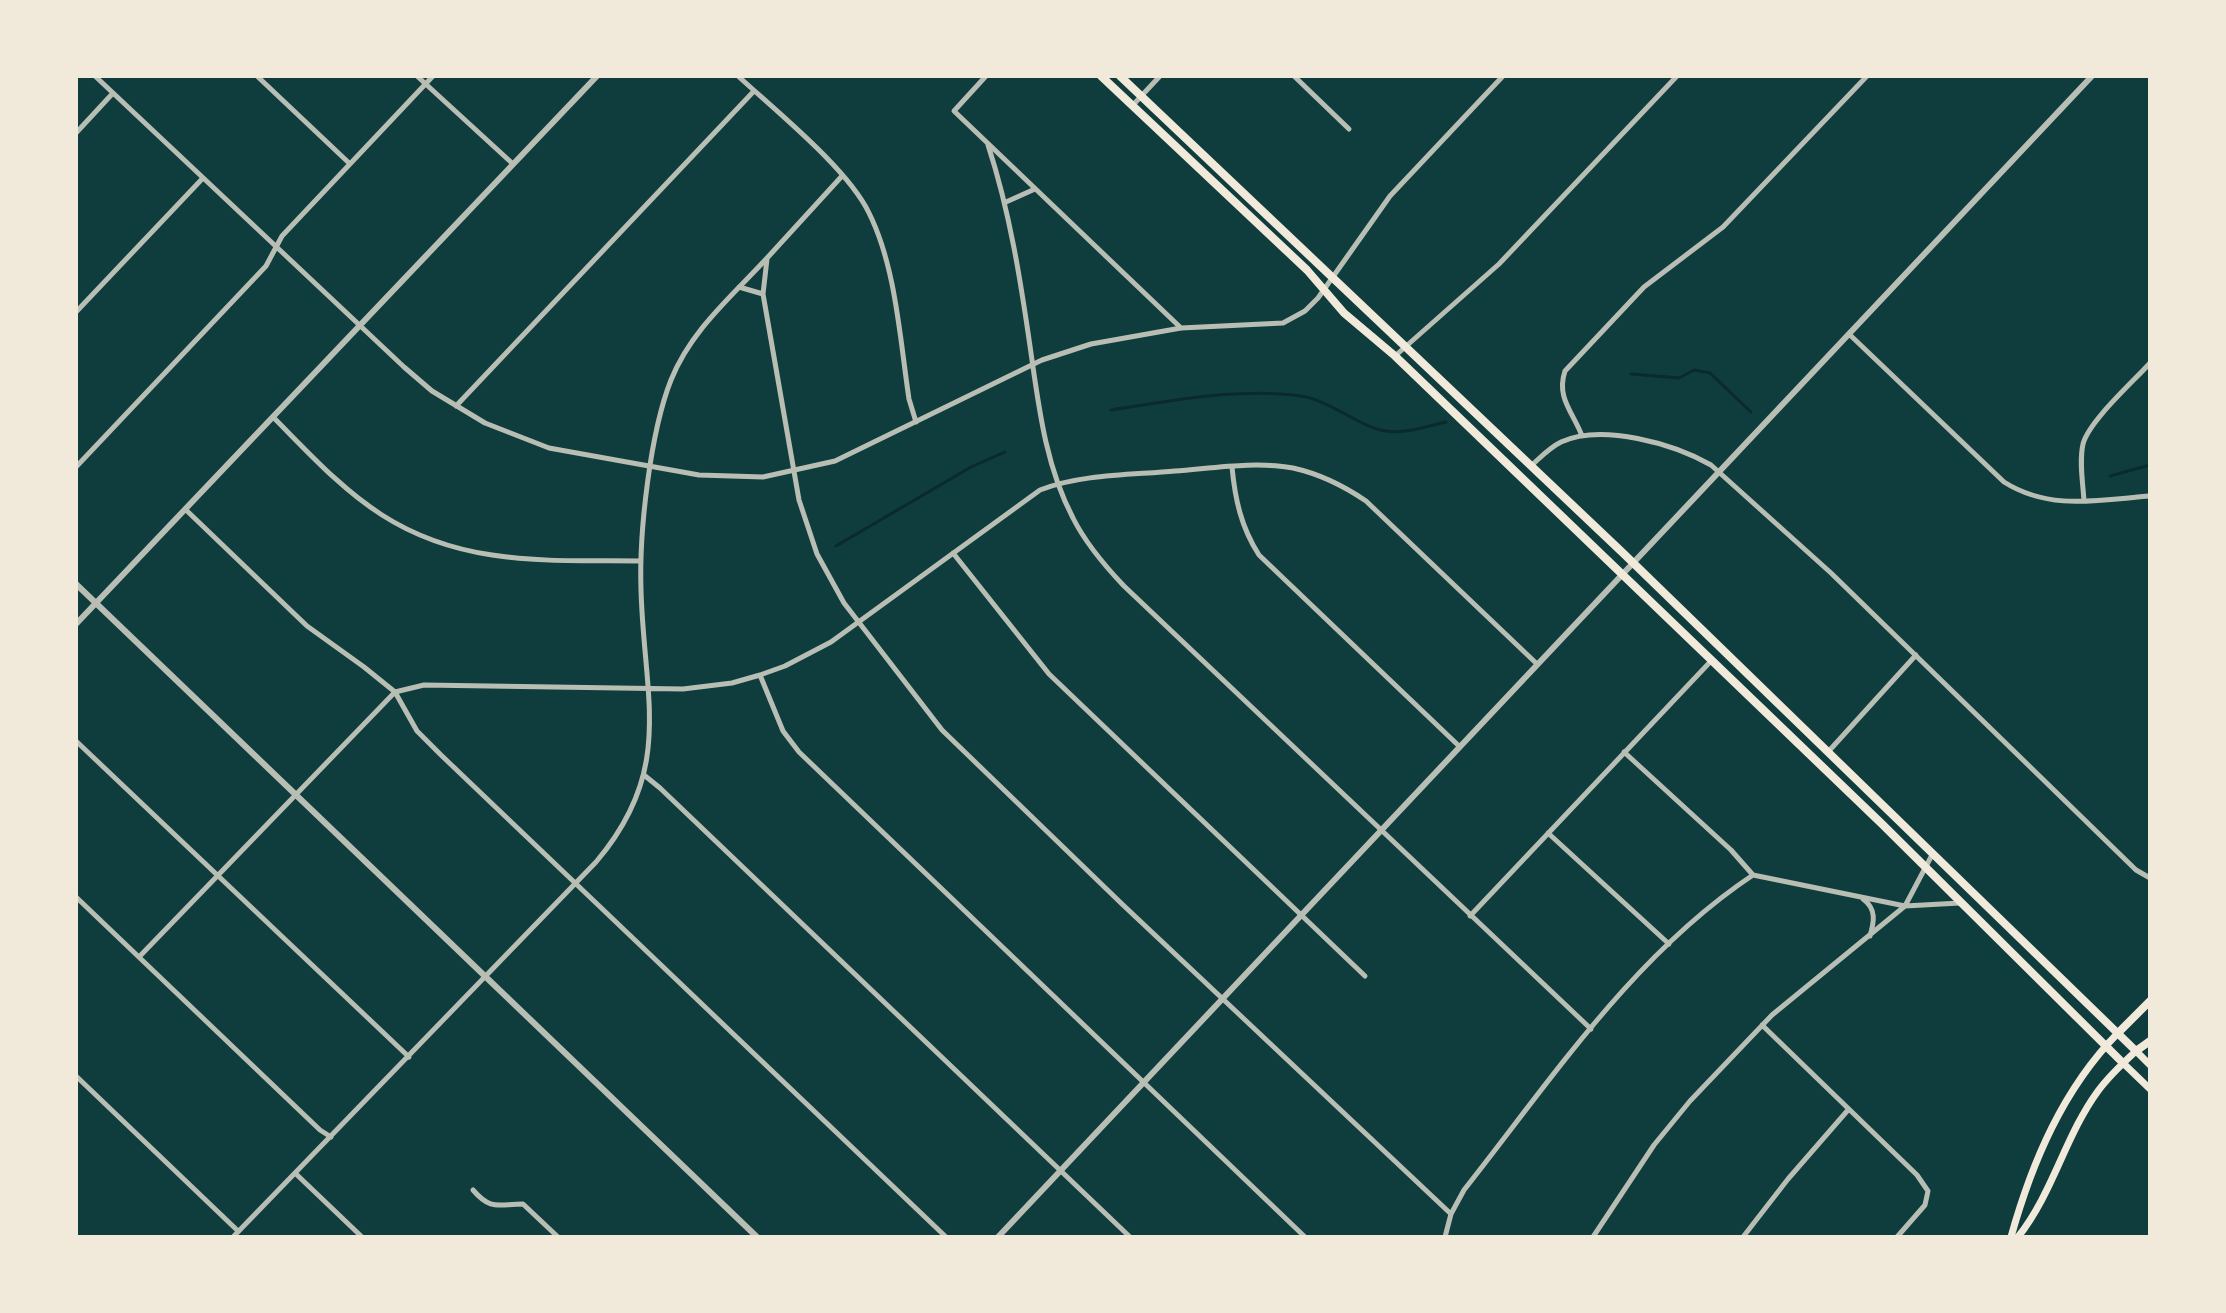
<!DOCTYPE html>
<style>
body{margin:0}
#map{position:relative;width:2226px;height:1313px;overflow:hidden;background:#0f3d3e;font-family:"Titillium Web",sans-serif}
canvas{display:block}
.frame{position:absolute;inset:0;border:78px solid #f1e9da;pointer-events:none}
</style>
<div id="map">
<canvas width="2226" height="1313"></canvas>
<div class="frame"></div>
</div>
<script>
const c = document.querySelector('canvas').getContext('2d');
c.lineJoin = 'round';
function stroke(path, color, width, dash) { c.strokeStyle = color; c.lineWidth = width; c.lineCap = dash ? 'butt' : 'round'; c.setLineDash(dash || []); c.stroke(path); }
stroke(new Path2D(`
 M1631,374l48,4 15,-8 16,3 41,39
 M1111,410c61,-9 128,-23 190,-14 31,5 58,31 85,35 20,3 41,-5 60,-9
 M2110,476l40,-11
 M836,546l135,-79 34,-15`), '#0a2a2b', 3);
stroke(new Path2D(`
 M95,76l309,291 28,24 53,32 64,25 150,27 64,2 72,-16 207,-101 49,-16 90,-16 102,-5 22,-12 13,-13 72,-102 113,-120
 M257,76l92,87
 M417,76l96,88
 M738,76c38,35 110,93 131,137 27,54 31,127 40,186l7,23
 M986,76l-32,35 227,217
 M1294,76l55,53
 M1132,106l28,-30
 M76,133l37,-40
 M988,145c22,67 33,138 43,208 8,56 15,114 42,165 13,26 31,47 51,68l467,443
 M1006,202l29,-13
 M767,259l-4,35 36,206 18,54 27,49 98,127 180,174 329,310
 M739,287l24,7
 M76,312l127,-134
 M1849,334l155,148c46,29 94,18 146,14
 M1395,356l104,-92 178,-188
 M456,406l298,-315
 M273,417c34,34 68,72 109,98 81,52 167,45 259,46
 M1582,436c-9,-24 -26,-38 -17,-65l79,-84 79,-60 144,-151
 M1532,465c9,-8 17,-17 29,-23 41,-19 113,2 150,23l120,108 305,297 14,8
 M76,467l190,-201 16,-30 151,-160
 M1232,467c3,32 9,60 27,88l201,192
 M2084,501c-1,-18 -5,-39 -1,-57 6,-23 50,-62 67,-81
 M185,509l122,117 57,41 31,25 22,39 24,24 505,482
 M953,553l96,121 316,302
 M760,675l23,56 16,21 506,485
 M76,741l333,316
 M1624,752l107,98 22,25 152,31 55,-3
 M1828,752l88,-97
 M644,775l16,13 470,449
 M1548,833l121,111
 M76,897l244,233 11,7
 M1863,899c14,10 11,23 7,37
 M1470,916l241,-255
 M139,957l256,-265 29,-7 259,4 49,-6 28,-8 25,-9 46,-24 209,-152c41,-16 92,-15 135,-19 39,-3 80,-10 118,-3 27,6 51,18 73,33l171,163
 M1762,1025l155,150 11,16 -3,14 -28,32
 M76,1076l162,155
 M295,1173l67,64
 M473,1190c18,21 25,14 50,14l35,33
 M233,1237l363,-375c79,-93 48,-163 45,-272 -2,-57 9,-157 30,-210 20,-50 61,-84 97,-123 25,-27 49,-54 74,-81
 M1445,1237l6,-23 13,-24c87,-110 170,-236 289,-315
 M1593,1237l61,-92 36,-44 82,-86 133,-109 27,-51
 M1743,1237l45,-58 60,-69`), '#b8beb3', 5);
stroke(new Path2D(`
 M76,584l681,653
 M76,624l521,-548
 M998,1237l1094,-1161`), '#b8beb3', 6);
stroke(new Path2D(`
 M2123,1063l27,26
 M2011,1237c21,-75 52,-148 107,-204
 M2018,1237c35,-44 47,-101 80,-146 11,-15 25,-28 38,-40l14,14`), '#f1e9da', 7);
stroke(new Path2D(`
 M1101,76l206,194 37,43 51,43 487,468 241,239
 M1120,76l504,478 512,497`), '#f1e9da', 8);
stroke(new Path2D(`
 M2118,1033l32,-32
 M2136,1051l14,-10`), '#f1e9da', 8);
</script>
